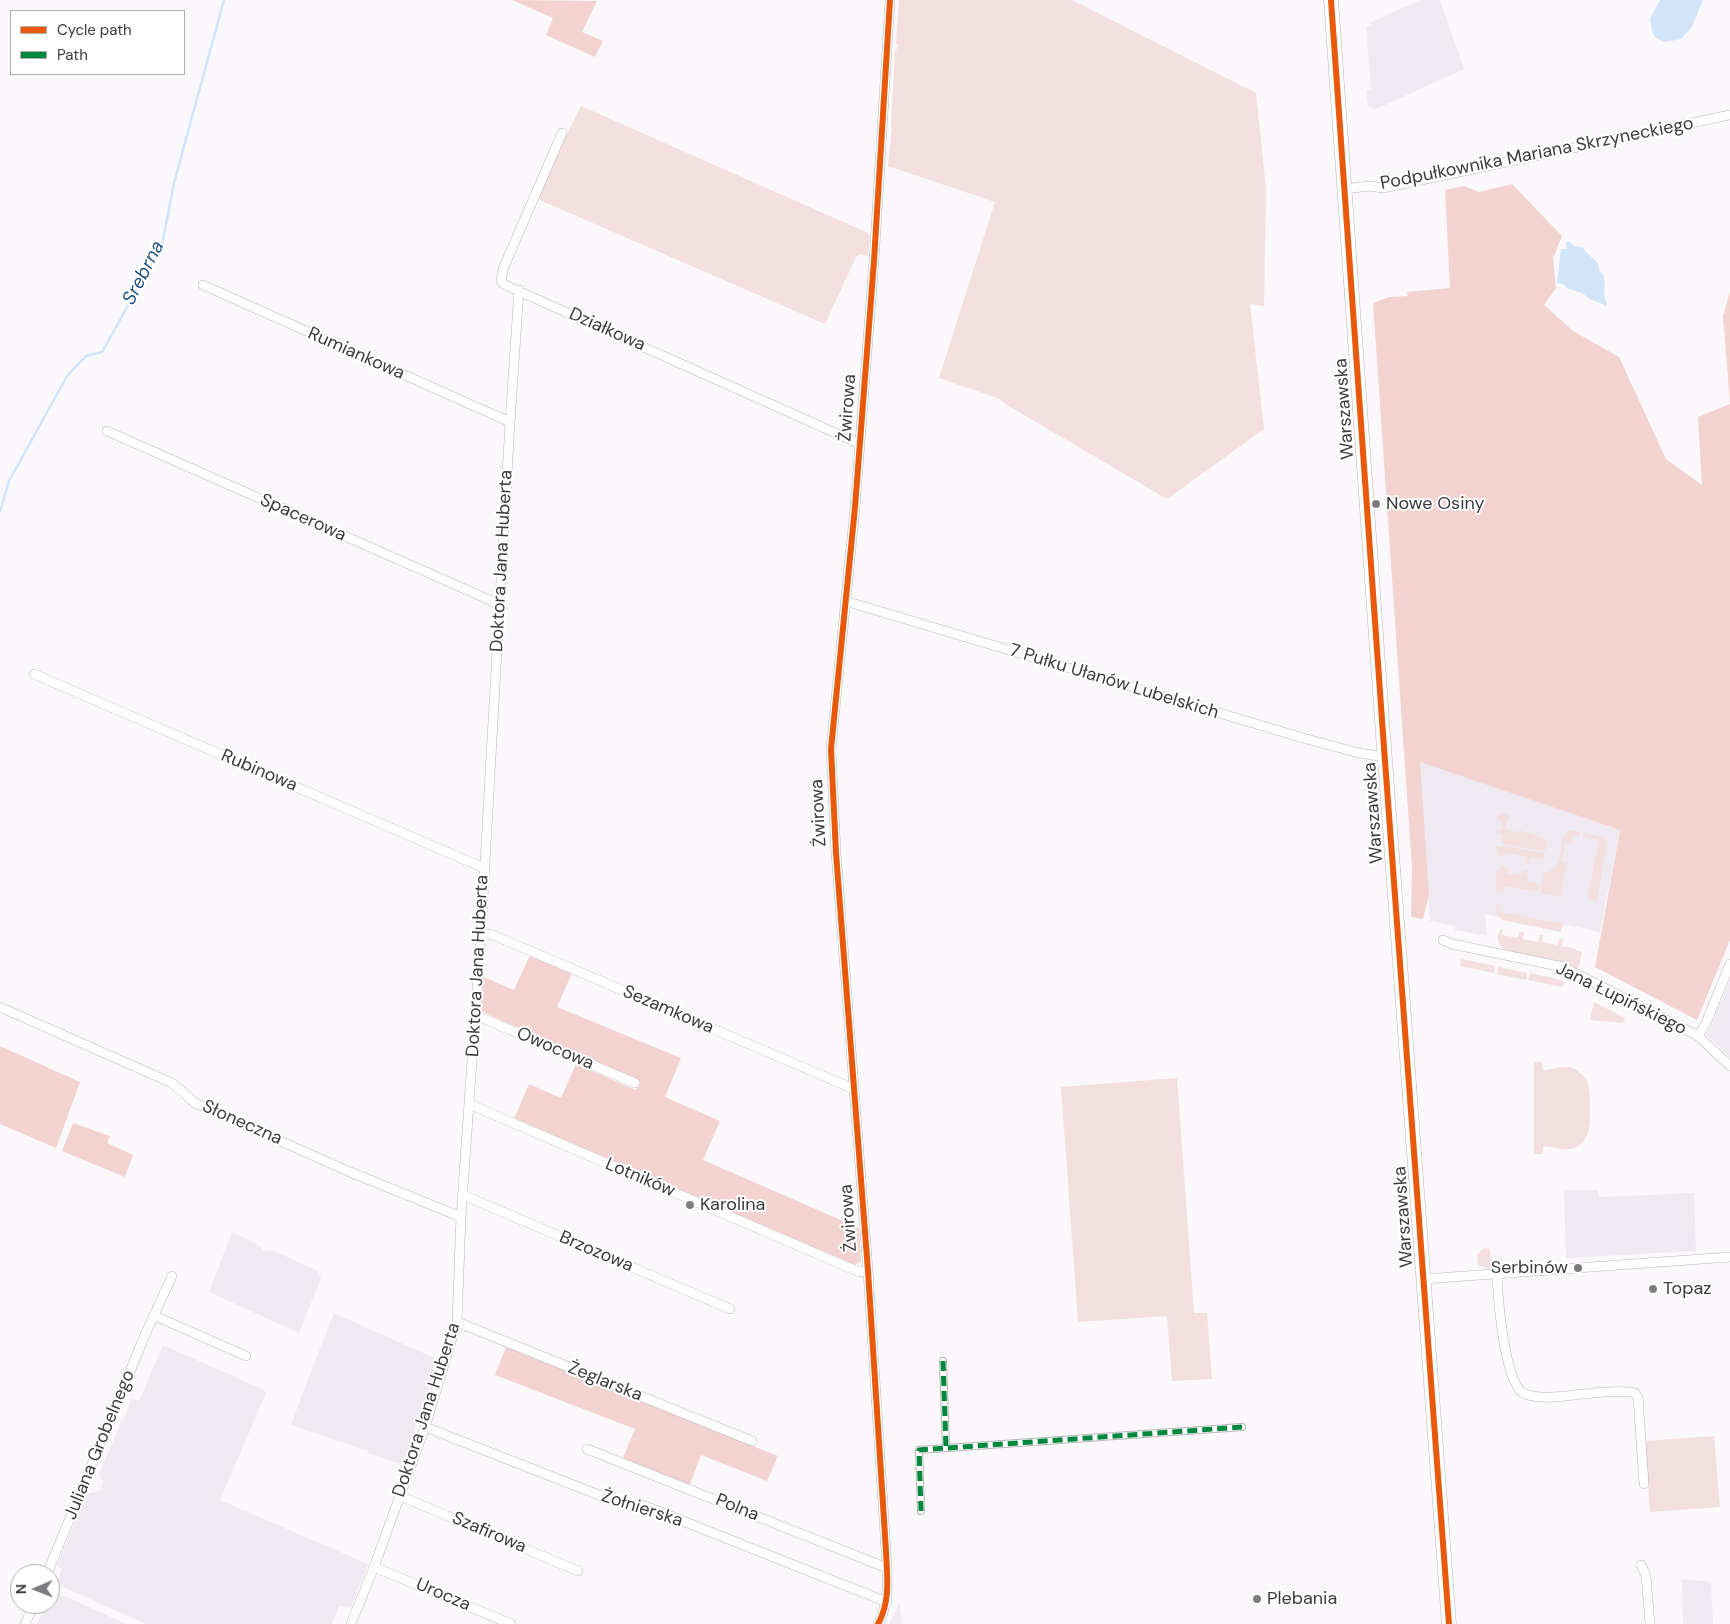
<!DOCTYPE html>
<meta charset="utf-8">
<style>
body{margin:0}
#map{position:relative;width:1730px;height:1624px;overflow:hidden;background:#faf8fb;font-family:"DM Sans",sans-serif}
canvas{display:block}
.legend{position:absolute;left:10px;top:10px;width:175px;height:65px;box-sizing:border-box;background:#fff;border:1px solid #b1b0b1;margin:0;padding:6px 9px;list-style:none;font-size:15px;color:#3b3a3c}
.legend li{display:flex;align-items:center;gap:10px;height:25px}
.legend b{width:25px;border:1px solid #b1b0b1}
.north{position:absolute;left:10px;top:1564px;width:50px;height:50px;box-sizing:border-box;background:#fff;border:1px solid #b1b0b1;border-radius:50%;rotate:269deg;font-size:14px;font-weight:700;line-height:20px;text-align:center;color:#3b3a3c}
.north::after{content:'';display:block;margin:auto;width:18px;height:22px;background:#7e7c7f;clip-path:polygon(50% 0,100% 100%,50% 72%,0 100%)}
</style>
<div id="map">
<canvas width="1730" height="1624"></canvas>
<ul class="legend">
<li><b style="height:6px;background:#e8590c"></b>Cycle path</li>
<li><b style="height:6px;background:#00873e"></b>Path</li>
</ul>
<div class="north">N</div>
</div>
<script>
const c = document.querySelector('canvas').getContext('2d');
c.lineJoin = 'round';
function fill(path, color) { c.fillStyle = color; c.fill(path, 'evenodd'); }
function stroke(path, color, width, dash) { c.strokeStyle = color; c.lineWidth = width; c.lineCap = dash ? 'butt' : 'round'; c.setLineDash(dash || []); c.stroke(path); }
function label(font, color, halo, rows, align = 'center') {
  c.font = font + ' "DM Sans",sans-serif'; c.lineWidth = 4; c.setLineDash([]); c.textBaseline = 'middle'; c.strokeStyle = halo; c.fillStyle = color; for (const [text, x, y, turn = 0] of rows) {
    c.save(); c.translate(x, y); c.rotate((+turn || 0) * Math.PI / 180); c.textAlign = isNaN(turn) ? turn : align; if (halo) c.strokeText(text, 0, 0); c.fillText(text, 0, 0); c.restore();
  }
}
fill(new Path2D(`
 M1420,0h20l24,69 -90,41 -6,-4 -2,-16 5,-1 -5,-63h5v-4z
 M1419,761l201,69 -20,102 -37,-8 -2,5 -76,-15 2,22 -32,-6v-4l-25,-5z
 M1730,980v78l-24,-24 5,-8z
 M1564,1190h34l1,7 95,-4 2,58 -130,7z
 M232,1232l27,13 5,6 8,-1 46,21 3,7 -22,55 -90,-41z
 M334,1313l105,47 -19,56 -5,7 1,4 -12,38 -36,-12v-2l-77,-26 15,-41z
 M163,1345l101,45 2,3 -46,107 148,64 -17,44 -12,-2 -7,18h-186l-90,-40 6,-15 -5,-3 29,-72 14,-3 3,-10 -4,-7 21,-49 -1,-1 2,-4h2l9,-22 7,3z
 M1682,1579l29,3 2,42h-30z
 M57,1593l65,29 4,2h-89l9,-20h4v-2l4,-1z
 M900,1602l2,22h-13z`), '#efeaf1');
fill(new Path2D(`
 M899,0h173l184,93 10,96 -2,117 -14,-2 14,125 -97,70 -165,-97 -2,-3 -61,-21 56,-176 -107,-36 4,-39 -1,-1 4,-74 4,-7 -3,-2z
 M581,106l285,126 4,5 -2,19 -8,-2 -4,3 -31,67 -290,-126z
 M1500,813l10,2 -5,13 13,5 1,-3 29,10 -3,11 -42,-7 -1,-10h-5l-1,-2v-1l6,-1v-9l-6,-1z
 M1569,830l11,2 -1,4 -7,-1 -1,8 -6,-1 -3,20 5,1 -7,34 -20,-4 4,-20c26,-6 9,-30 25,-43z
 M1583,833l19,4 5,6 -10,58 -10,-2 12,-59 -16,-3z
 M1496,846h11l37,7 -1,7 -13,-3 -1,7 -4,-1 1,-6 -22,-5 -1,6 -6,-4z
 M1502,866l6,1 -1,6 15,3 2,-6 4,1 -2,10 13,3 -1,8 -34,-6 -1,6 -7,-1v-19z
 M1496,905h5l-1,7 63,12 -2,8 -59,-12 -6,-6z
 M1501,929h2l-1,6 16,3 2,-6h4l-1,7 15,3 2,-7h3l-1,7 15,3 2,-6h4l-1,7 14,3v2l6,1 -3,15 -3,1 -8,-5 -63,-13c-7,-5 -10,-14 -4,-21z
 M1461,959l34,7 -1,7 -34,-7z
 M1498,967l29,6 -1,7 -29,-6z
 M1530,973l27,6 7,3 -1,5 -35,-7z
 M1594,1002l31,16 -2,5 -33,-3z
 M1534,1062h8l1,8c10,0 21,-6 30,-2 6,3 11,8 14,13 3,8 3,16 3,23 0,16 2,38 -16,44 -11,4 -20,-2 -31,-2v8h-9z
 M1177,1078l17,235h13l5,66 -40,2 -5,-65 -89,6 -17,-235z
 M1485,1248l5,1 1,21 -13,-5 -1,-11z
 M1714,1436l6,71 -70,5 -5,-71z`), '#f3dfdd');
fill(new Path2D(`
 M512,0l85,1 -15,31 21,9 -8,16 -49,-22 7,-17z
 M1512,184l50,52 -9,22 3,30 -12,17 29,26 46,26 47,102 36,26 -4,-68 32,-13 -7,-88 7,-24v648l-33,80 -102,-53 25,-137 -200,-68 9,133 -6,24 -12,-2 1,-49 -39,-565 16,-6 19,-1 -1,-4 43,-4 -5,-98 19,-4 15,6z
 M530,955l42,18 -15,34 124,51 -16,39 55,24 -17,39 156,68 2,33 -6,4 -341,-146 15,-35 32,14 15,-34 60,26 4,-9 -155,-68 -5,-5 1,-32 33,14z
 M0,1046l80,36 -24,66 -56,-24z
 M73,1123l37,13 -3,7 26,12 -8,22 -63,-26z
 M506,1347l272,109 -11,25 -66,-26 -12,32 -67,-27 13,-31 -140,-54z`), '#f2d3d0');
fill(new Path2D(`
 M1660,0h43l-11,27 -11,12 -16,3 -10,-5 -3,-6 -2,-12z
 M1566,242h4l4,4 8,1 5,6 11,10 1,7 4,5 2,9 -1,9 3,13 -17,-7 -8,-6 -15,-5 -4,-4 -6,-1 4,-34h6z`), '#d1e4fa');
stroke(new Path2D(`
 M0,511l9,-30 58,-105 19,-20 16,-4 60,-107 12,-62 50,-183`), '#d1e4fa', 2.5);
const pedestrian = new Path2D(`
 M943,1361l3,87
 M921,1511l-2,-61 323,-23`);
const minor = new Path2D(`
 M562,133l-59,136 -2,13 4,3 355,159
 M1344,189l25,-3 14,2 347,-73
 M203,285l307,137
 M107,431l385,170 7,5
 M845,601l458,137 56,15 26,4
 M34,674l450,194
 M481,933l12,2 361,154
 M1443,940l9,4 111,23 135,69 32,30
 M0,1007l172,76 23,20 155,69 111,45
 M475,1015l160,68
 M1698,1036l8,-13 24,-59
 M469,1104l390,168 9,-1
 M463,1195l267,114
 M1497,1275c1,22 7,110 28,119 17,6 40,2 57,0 15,-1 39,-5 53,-1l3,5 6,86
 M1424,1279l306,-22
 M155,1316l91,40
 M457,1322l295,119
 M425,1427l197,77 23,2 242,96
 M587,1449l300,119
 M400,1496l178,75
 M1641,1565l5,11 4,48
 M374,1567l137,57
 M47,1574l98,-239 27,-59
 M25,1624l9,-20
 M351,1624l23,-57 51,-140 32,-105 4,-105 20,-284 29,-511 9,-132
 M878,1624c13,-24 9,-48 8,-73l-18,-280 -32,-418 -5,-104 24,-242 19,-246 16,-261`);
const primary = new Path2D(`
 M1331,0l52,734 66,890`);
stroke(pedestrian, '#b8b6b8', 8);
stroke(minor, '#b8b6b8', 10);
stroke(primary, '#b8b6b8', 15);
stroke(pedestrian, '#fefefe', 6);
stroke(minor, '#fefefe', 9);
stroke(primary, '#fefefe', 14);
stroke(new Path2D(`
 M943,1361l3,87
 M921,1511l-2,-61 323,-23`), '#00873e', 5, [10, 5]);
stroke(new Path2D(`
 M1331,0l52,734 66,890
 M878,1624c13,-24 9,-48 8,-73l-18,-280 -32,-418 -5,-104 24,-242 19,-246 16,-261`), '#e8590c', 6);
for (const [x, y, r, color] of [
 [1376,504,5,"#7e7c7f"],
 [690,1205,5,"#7e7c7f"],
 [1578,1268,5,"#7e7c7f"],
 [1653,1289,5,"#7e7c7f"],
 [1257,1599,5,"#7e7c7f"]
]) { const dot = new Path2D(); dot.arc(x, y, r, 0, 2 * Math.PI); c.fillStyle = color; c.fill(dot); stroke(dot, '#fff', 2); }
label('18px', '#3b3a3c', '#fff', [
 ["Podpułkownika Mariana Skrzyneckiego",1537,154,-11],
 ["Działkowa",607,330,24],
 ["Rumiankowa",356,354,24],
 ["Żwirowa",848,408,-86],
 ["Warszawska",1345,409,-94],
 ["Spacerowa",303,518,24],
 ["Doktora Jana Huberta",502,561,-87],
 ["7 Pułku Ułanów Lubelskich",1114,682,17],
 ["Rubinowa",259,771,23],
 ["Żwirowa",819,813,-93],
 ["Warszawska",1374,813,-94],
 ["Doktora Jana Huberta",478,966,-87],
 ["Jana Łupińskiego",1621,999,26],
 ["Sezamkowa",668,1010,23],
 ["Owocowa",555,1049,23],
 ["Słoneczna",242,1123,24],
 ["Lotników",640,1178,23],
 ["Warszawska",1404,1217,-94],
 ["Żwirowa",849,1218,-94],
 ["Brzozowa",596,1252,23],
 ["Żeglarska",605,1382,22],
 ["Doktora Jana Huberta",427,1410,-72],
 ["Juliana Grobelnego",100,1445,-68],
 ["Polna",737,1508,22],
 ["Żołnierska",642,1509,18],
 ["Szafirowa",489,1533,23],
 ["Urocza",443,1595,23]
]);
label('18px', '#3b3a3c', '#fff', [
 ["Nowe Osiny",1386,504],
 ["Karolina",700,1205],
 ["Serbinów",1568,1268,"right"],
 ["Topaz",1663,1289],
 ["Plebania",1267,1599]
], 'left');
label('italic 19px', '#235382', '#fff', [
 ["Srebrna",144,273,-63]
]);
</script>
